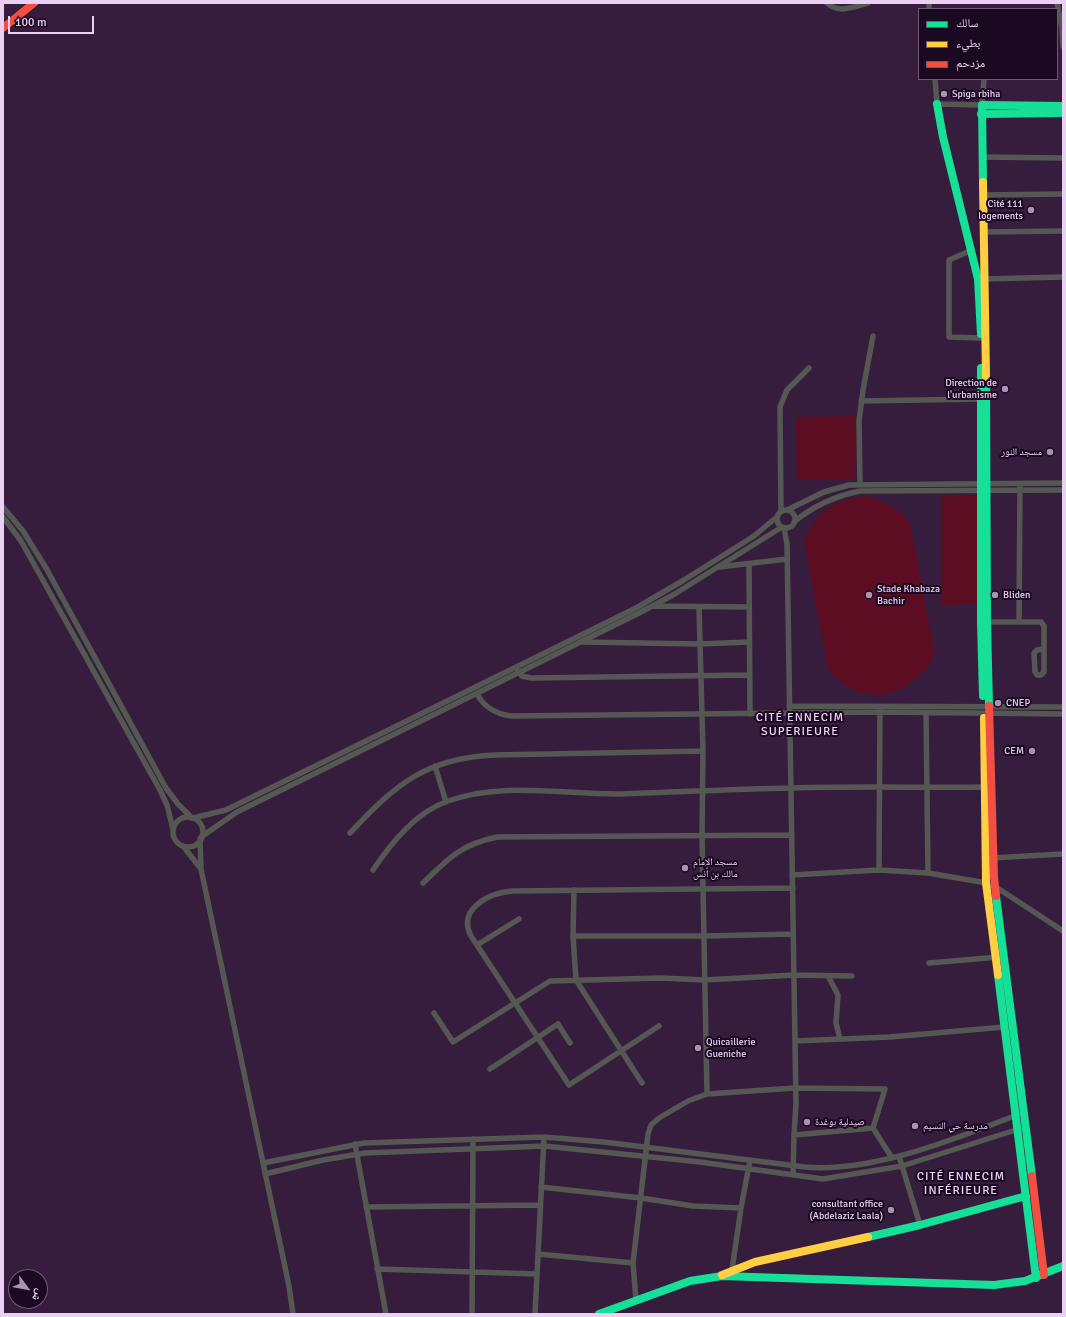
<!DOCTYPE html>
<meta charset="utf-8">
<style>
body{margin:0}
#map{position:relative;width:1066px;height:1317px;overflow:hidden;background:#361d3e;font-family:Signika,"Noto Naskh Arabic",sans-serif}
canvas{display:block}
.frame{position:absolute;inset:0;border:4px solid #ead0f3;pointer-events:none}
.legend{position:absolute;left:918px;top:8px;width:140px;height:72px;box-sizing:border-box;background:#1b0821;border:1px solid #6e5875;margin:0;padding:5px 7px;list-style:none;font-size:12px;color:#ead0f3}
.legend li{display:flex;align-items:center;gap:8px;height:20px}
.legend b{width:20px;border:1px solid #6e5875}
.north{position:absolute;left:8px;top:1269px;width:40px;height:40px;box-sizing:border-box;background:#1b0821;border:1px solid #6e5875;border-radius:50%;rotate:122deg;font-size:11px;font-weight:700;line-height:16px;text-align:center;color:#ead0f3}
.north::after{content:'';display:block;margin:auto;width:14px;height:18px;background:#ab91b4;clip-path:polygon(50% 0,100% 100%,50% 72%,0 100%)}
.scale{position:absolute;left:8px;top:16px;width:86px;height:18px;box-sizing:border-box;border:2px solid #ead0f3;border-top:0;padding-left:5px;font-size:12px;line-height:14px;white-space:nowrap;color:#ead0f3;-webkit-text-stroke:3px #1b0821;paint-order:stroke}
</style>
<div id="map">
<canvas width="1066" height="1317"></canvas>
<div class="frame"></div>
<ul class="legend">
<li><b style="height:5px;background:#16e098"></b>سالك</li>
<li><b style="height:5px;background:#ffcf43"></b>بطيء</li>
<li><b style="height:5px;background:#f24e42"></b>مزدحم</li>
</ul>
<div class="north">ش</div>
<div class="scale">100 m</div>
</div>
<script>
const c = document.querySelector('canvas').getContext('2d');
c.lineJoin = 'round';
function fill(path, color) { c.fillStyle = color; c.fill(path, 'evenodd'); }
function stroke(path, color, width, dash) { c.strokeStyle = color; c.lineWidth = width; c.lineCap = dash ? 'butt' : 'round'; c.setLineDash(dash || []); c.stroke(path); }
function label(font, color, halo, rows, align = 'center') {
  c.font = font + ' Signika,"Noto Naskh Arabic",sans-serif'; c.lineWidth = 4; c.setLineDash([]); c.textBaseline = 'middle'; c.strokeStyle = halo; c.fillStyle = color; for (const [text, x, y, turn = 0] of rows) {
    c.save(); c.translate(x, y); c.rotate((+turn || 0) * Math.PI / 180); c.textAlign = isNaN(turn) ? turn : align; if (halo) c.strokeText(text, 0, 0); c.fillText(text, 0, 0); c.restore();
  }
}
fill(new Path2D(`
 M855,416l1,60 -5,3 -54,1 -1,-63z
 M941,495h36v109l-36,1z
 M867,496c17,6 32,12 43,27l24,127 -3,13 -13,14 -18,13 -20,5 -22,-3 -19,-11 -11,-11 -24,-130c13,-29 31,-41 63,-44z`), '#5d0d21');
stroke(new Path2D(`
 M827,3c12,11 27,4 41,0
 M929,3v6
 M1057,3l5,25 1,18
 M935,79l2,25 45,1 2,-26
 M982,157l81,1
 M984,195l79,-1
 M984,232l79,-1
 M972,250l-23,10v77l32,1
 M983,279l80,-2
 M861,401l120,-2
 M860,484l-1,-63 4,-31 10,-54
 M3,507l20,24 23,37 120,220 12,16 14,14
 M787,510l37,-18 25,-7 214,-2
 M777 519a9 9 0 1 1 18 0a9 9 0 1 1-18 0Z
 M781,512l-1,-105 7,-17 22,-22
 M3,517l18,24 139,249 7,15 6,24
 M795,521c20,-16 40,-25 65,-30l203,-1
 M784,528l3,16 9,560 -2,31 79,-7
 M749,564l1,150
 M719,567l68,-8
 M653,606l96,1
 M699,607l4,144 -1,84 5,259
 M1019,621l1,-133
 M984,622h57l3,4v23
 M583,642l117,2 49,-2
 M1044,649v23l-3,3h-4l-2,-3 -1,-19 3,-3z
 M518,671l4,5 9,2 218,-3
 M477,694c7,13 19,20 34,22l369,-4 183,2
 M789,706l274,1
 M926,713l2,160
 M435,766l11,36
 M173 832a15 15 0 1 1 30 0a15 15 0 1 1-30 0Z
 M193,818l33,-8 410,-202 48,-28 70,-44 24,-20
 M350,833c46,-49 76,-75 145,-78l208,-4
 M201,837l36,-25 402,-199 34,-18 109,-68
 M200,839l1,30 88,417 4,28
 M183,846l18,23
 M991,858l72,-4
 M373,870c19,-28 43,-58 75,-69 56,-20 115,-6 173,-7 57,-2 115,-5 172,-6 64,-2 129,0 194,-1
 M879,870l1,-162
 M792,875l87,-5 49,3 53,9 18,7 64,42
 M423,883c26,-25 37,-38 74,-46l295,-2
 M574,890l-1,46 3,44 66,103
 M573,936h132l88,-2
 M477,945l42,-26
 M929,963l70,-6
 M828,976l10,19 -2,28 4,16
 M434,1013l19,29 97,-61 111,-3 44,2 89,-5 58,1
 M659,1026l-90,59 -98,-149c-14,-27 18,-43 41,-45l281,-3
 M795,1041l95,-4 114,-10
 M490,1069l68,-45 12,19
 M355,1144l31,170
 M899,1156l21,69
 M263,1163l101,-20 180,-6 60,5 201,25c67,6 150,-28 212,-52
 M265,1174l58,-14 42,-7 179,-7 156,16 123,17 79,-13 117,-37
 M793,1175l1,-40
 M541,1187l100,11 52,8 48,2
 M366,1207l174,-2
 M538,1254l95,9
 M377,1269l160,5
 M732,1270l9,-62 9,-48
 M636,1300l-3,-37 15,-129 3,-9 8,-7 29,-17 19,-7 88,-6 90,1 -12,39 19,30
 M472,1314l1,-175
 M535,1314l9,-177`), '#555753', 5.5);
stroke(new Path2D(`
 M937,104l6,33 35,142 3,55
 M981,114l82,-1
 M983,182l-1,-77 81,1
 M981,368v254l2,74
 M986,377l1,245 2,84
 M996,896l36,280
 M998,975l38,303
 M868,1237l52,-12 106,-29
 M599,1314l91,-33 32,-5 272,9 31,-4 38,-15`), '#16e098', 8);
stroke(new Path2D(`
 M983,182l3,195
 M984,718l2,165 12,92
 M722,1275l33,-13 113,-25`), '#ffcf43', 8);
stroke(new Path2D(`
 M3,28l31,-25
 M989,706l5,171 2,19
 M1032,1176l12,99`), '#f24e42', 8);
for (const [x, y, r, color] of [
 [944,94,4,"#ab91b4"],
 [1031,210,4,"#ab91b4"],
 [1005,389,4,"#ab91b4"],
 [1050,452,4,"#ab91b4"],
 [869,595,4,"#ab91b4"],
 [995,595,4,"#ab91b4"],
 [998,703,4,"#ab91b4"],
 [1032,751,4,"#ab91b4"],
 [685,868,4,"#ab91b4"],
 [698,1048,4,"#ab91b4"],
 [807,1122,4,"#ab91b4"],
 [915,1126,4,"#ab91b4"],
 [891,1210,4,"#ab91b4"]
]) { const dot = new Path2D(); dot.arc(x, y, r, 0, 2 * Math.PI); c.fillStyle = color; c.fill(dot); stroke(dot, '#1b0821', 1.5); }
label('10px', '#ead0f3', '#1b0821', [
 ["Spiga rbiha",952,94],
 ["Cité 111",1023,204,"right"],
 ["logements",1023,216,"right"],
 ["Direction de",997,383,"right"],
 ["l'urbanisme",997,395,"right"],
 ["مسجد النور",1042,452,"right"],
 ["Stade Khabaza",877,589],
 ["Bachir",877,601],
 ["Bliden",1003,595],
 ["CNEP",1006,703],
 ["CEM",1024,751,"right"],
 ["مسجد الإمام",693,862],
 ["مالك بن أنس",693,874],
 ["Quicaillerie",706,1042],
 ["Gueniche",706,1054],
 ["صيدلية بوغدة",815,1122],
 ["مدرسة حي النسيم",923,1126],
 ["consultant office",883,1204,"right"],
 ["(Abdelaziz Laala)",883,1216,"right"]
], 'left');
c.letterSpacing = '1px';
label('12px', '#f1d2fc', '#1b0821', [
 ["CITÉ ENNECIM",800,718],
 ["SUPERIEURE",800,732],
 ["CITÉ ENNECIM",961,1177],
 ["INFÉRIEURE",961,1191]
]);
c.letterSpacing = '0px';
</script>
